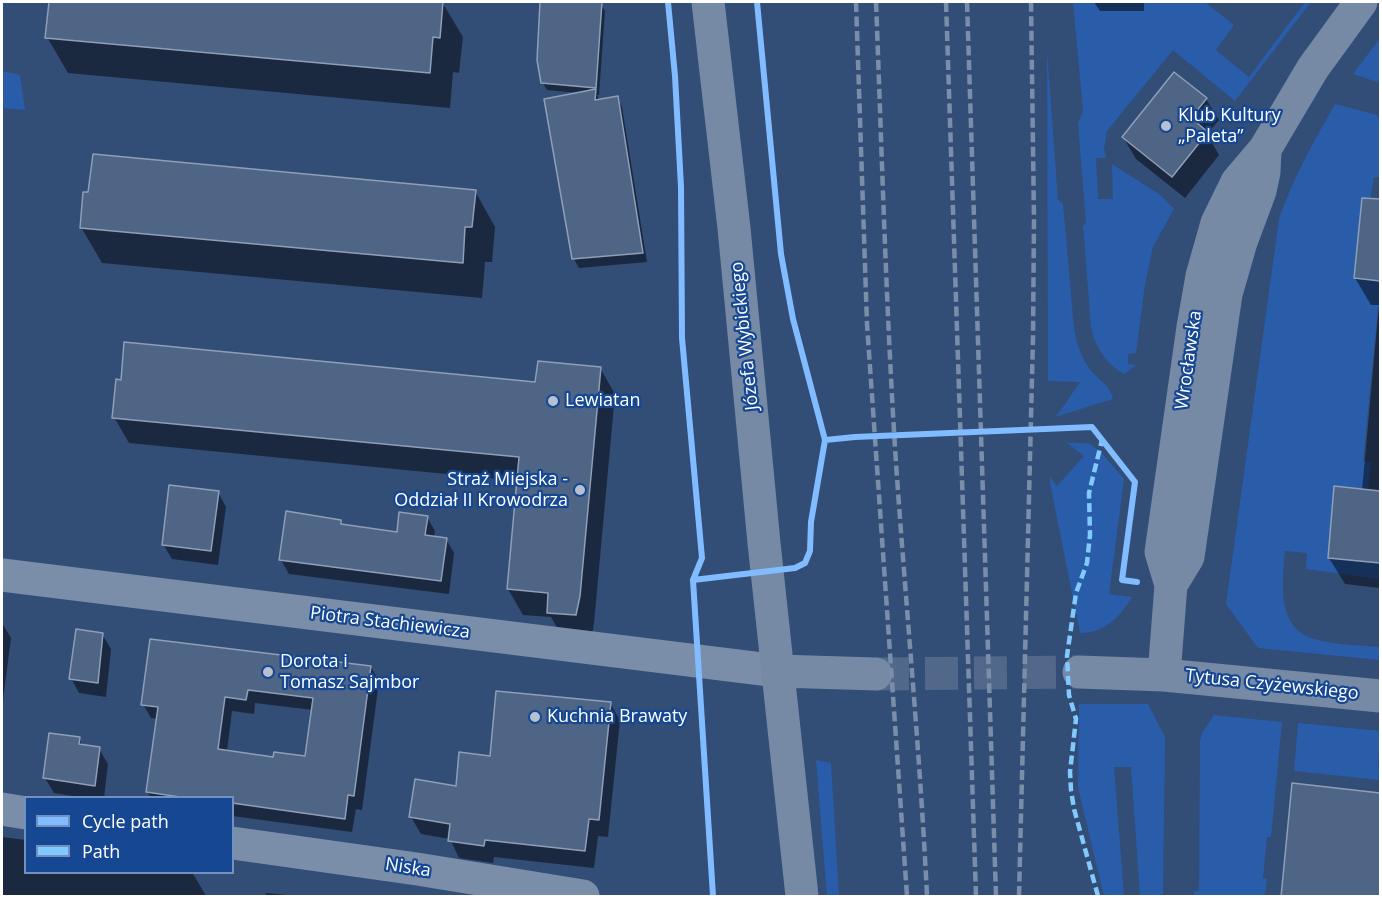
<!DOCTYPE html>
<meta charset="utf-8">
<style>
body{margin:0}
#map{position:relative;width:1382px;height:898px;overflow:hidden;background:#324d76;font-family:"Open Sans",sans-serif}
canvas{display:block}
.frame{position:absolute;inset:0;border:3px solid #fff;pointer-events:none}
.legend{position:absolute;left:24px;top:796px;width:210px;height:78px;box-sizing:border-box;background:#154793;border:2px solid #7391be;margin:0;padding:8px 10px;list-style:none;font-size:18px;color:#fff}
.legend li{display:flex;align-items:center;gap:12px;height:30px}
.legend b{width:30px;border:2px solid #7391be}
</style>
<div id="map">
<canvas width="1382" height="898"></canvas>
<div class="frame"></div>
<ul class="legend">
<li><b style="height:8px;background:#80bcff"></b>Cycle path</li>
<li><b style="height:8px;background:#80caff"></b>Path</li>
</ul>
</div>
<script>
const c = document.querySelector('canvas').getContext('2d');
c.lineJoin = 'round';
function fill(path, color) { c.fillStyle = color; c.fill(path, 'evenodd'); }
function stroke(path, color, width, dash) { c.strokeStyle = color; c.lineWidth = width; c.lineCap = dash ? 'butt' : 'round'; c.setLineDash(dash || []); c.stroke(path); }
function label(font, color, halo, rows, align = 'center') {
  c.font = font + ' "Open Sans",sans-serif'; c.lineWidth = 4.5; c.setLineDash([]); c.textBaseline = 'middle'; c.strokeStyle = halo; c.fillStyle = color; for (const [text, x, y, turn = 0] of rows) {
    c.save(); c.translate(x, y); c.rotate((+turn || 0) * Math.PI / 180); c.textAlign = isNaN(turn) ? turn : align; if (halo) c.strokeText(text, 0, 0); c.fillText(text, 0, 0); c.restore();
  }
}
fill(new Path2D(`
 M1073,2h132l29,23 -18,25 33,27 56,-75h6l-76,99 -62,-51 -66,81 -3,17 2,10h-10l2,41h15l-1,-35 47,30 15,15 -21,38 -8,37 -9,69 -8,1v10l8,1 -11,9c-19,-9 -30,-28 -34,-47l-8,-102 3,-1 -8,-101 5,-12z
 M1380,38v45l-27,-9z
 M1047,50l11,150 5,4 11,124c2,13 6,26 13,37 9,15 22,17 26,34l-58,18 8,-10 17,-25 -32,-1z
 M2,71l18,4 5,35 -23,-2z
 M1335,104l42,11 3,5v57h-6l-5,30h-8l-7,71 26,3v27h-2l-15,153 8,1 -3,28 -34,-4 -6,72 52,5 -1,16 -73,-10 1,-16 -22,-2c-10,90 15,91 95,96v13l-122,-12 -32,-44 53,-385c14,-41 35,-78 56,-115z
 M1067,443h21l12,8 24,28 -15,115 23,3c-12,20 -27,36 -52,36l-30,-150v-6l7,9 27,-30z
 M1079,704h69l17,33 -2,159h-23l-9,-129h-17l10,129h-20l-26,-108z
 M1214,715l68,7 -11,115h-4l-4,41 4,1 -2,17h-71v-5h5l1,-150 2,-8z
 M1298,723l82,8 -2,38 2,1v10l-86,-9z
 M816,760l15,3 8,133h-12z`), '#295daa');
fill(new Path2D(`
 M57,2h385l21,35 -4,36 -6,-1 -3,36 -382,-35 -21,-36z
 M541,2l60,2 4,7 -6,84h-2l3,5 17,-2 5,9 25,155 -68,6 -5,-9 5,-166 -32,-3 -4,-7 -4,-23z
 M1094,2h50v9h-44z
 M1206,99l13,21 -12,14 12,21 -34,43 -49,-39 -13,-22z
 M475,191l20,36 -3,35h-7l-3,36 -380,-35 -21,-36z
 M1362,208l18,2v378l-35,-4 -16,-26 33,-68 17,-185h-8l-16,-27z
 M600,368l15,26 -21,229 -3,18 -28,-3 -12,-21 -28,-2 -15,-26 10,-108 -389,-38 -15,-26 423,-33z
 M218,492l8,15 -8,58 -46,-6 -9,-15z
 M427,517l8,14 -1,7 12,1 8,14 -5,41 -160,-20 -8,-14 59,-39 4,5 54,8z
 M2,623l9,15 -9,70z
 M102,634l9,15 -5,48 -27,-4 -8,-15z
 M371,667l8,14 -17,129 -6,-1 -4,23 -120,-16v-18h-81l-4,-7 11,-72 -7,-1 -8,-14zM255,703l58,7 -7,48h-32l-47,-7 5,-40 22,3z
 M610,703l10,17 -12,117 -10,-1 -4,32 -100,-11 -1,6 -34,-5 -9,-19 -29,-5 -10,-17 46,-30 34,-29z
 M79,739l5,8 15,2 9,15 -4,34h-19l-31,-5 -9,-15z
 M1294,785l86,9v102h-98z
 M2,837l24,3v32h166l14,24h-204z
 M266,893l30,3h-30z`), '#0007');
const building = new Path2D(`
 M49,2h394l-3,36 -7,-1 -3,36 -385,-35z
 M540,2h62l-6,86 -55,-5 -4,-23z
 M1174,72l33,26 -16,20 17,14 -36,45 -50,-40z
 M596,89l-1,11 23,-4 25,157 -71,6 -28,-160z
 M93,154l383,36 -4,37h-7l-2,36 -383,-35 3,-36h5z
 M1362,198l18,1v82l-26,-3z
 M124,342l411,40 3,-21 63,6 -21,229 -4,19 -29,-2 1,-20 -41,-4 12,-132 -407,-39 4,-39 5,1z
 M169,485l50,6 -8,60 -49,-6z
 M1334,486l46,5v72l-52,-5z
 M286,511l55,9v4l56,8 2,-20 29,4 -3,19 22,3 -6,43 -162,-21z
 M76,629l27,4 -5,50 -29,-4z
 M150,639l221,27 -17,130 -6,-1 -3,24 -113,-16v-5h-45l-41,-6 12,-85 -17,-2zM248,690l65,8 -8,58 -31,-4 -1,5 -55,-8 7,-52 21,3z
 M496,691l115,11 -12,118 -10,-1 -4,32 -100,-11 -1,6 -36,-5 2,-17 -41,-7 6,-38 41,7 3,-34 31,4z
 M49,733l31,4 -1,7 21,3 -5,39 -52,-8z
 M1292,783l88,10v104h-99z`);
fill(building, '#4f6585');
stroke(building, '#8f9fb7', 1.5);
stroke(new Path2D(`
 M876,674l203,-2`), '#51688b', 33, [33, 16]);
stroke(new Path2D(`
 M2,575l776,96
 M2,809l24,4
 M232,843l185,26 166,27`), '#7a8ea9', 33);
stroke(new Path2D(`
 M708,2l26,226 30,315 38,353
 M1171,585l17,-28 38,-263 15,-52 19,-51 4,-19 1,-23
 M778,671l98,3
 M1079,672l85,3 216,21
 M1164,675l7,-90 -10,-33 32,-225 9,-51 15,-53 20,-41 28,-33 48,-81 48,-66`), '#7689a5', 33);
stroke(new Path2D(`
 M856,2l11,322 40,572
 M876,2c6,153 10,307 20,461 10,145 24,289 31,433
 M946,2l30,894
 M967,2l29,894
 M1019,896l14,-558 1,-118 -3,-218`), '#7b8ea9', 4.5, [10, 4.5]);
stroke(new Path2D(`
 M1098,896l-24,-87 -3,-19 -1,-18 6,-53 -7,-24 -2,-39 9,-63 11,-30 3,-28 -1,-42 13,-53`), '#80caff', 4.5, [9, 4.5]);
stroke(new Path2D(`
 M668,2l7,74 6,111 1,151 20,220 -9,22
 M757,2l24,252 12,65 32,121
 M713,896l-20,-316 102,-12 10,-5 5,-12 1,-29 14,-82 30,-3 237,-10 43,55 -13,98 15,2`), '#80bcff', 6);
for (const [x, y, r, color] of [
 [1166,126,6,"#b7c1cf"],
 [553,401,6,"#b7c1cf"],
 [580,490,6,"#b7c1cf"],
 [268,672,6,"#b7c1cf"],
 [535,717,6,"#b7c1cf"]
]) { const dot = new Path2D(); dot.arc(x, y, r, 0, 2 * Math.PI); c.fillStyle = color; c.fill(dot); stroke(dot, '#154793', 2); }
label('18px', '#fff', '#154793', [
 ["Klub Kultury",1178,116],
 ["„Paleta”",1178,137],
 ["Lewiatan",565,401],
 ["Straż Miejska -",568,480,"right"],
 ["Oddział II Krowodrza",568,501,"right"],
 ["Dorota i",280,662],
 ["Tomasz Sajmbor",280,683],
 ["Kuchnia Brawaty",547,717]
], 'left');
label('18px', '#fff', '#154793', [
 ["Józefa Wybickiego",745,336,-96],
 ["Wrocławska",1189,360,-82],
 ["Piotra Stachiewicza",390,623,7],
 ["Tytusa Czyżewskiego",1272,685,6],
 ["Niska",408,868,9]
]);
</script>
